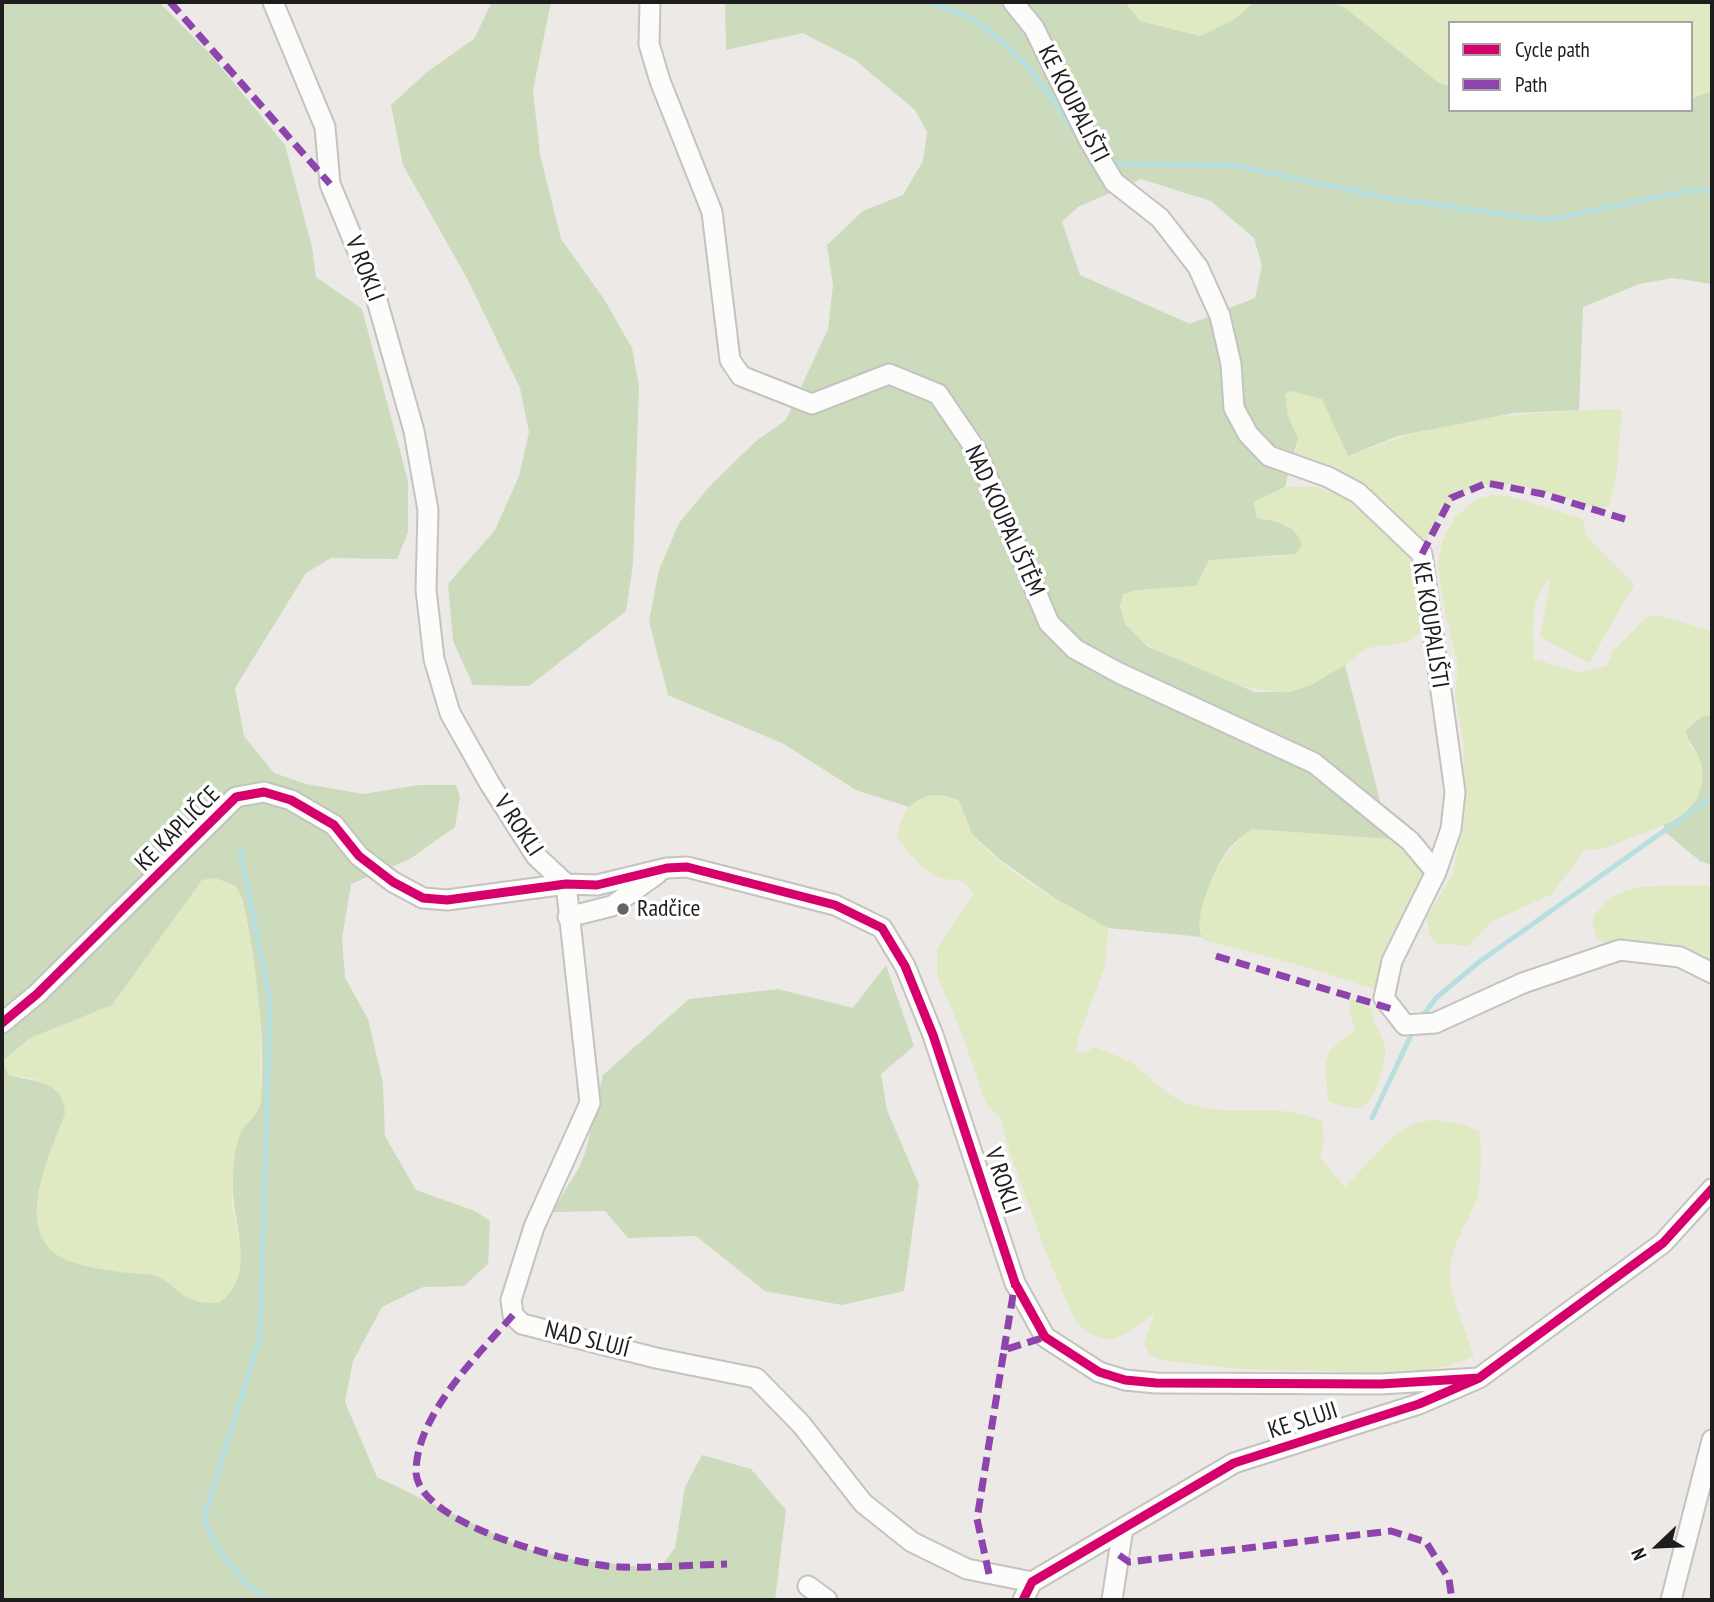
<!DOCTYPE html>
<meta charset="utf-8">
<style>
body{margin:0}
#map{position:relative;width:1714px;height:1602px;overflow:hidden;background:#ece9e6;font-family:"PT Sans Narrow",sans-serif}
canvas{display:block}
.frame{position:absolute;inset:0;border:4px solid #1d1d1d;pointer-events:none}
.legend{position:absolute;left:1448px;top:21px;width:245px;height:91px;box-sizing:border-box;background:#fff;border:2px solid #a5a5a5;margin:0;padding:9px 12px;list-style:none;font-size:21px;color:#1d1d1d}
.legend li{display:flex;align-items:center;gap:14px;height:35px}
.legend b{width:35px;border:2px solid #a5a5a5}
.north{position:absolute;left:1623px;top:1511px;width:70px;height:70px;-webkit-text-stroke:5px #fff;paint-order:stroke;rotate:247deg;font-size:19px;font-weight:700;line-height:28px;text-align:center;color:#1d1d1d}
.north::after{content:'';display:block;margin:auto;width:24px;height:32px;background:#1d1d1d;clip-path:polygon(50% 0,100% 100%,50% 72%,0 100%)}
</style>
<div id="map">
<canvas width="1714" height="1602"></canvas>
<div class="frame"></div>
<ul class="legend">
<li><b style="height:9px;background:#d6006c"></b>Cycle path</li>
<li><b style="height:9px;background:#8e44ad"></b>Path</li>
</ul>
<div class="north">N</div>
</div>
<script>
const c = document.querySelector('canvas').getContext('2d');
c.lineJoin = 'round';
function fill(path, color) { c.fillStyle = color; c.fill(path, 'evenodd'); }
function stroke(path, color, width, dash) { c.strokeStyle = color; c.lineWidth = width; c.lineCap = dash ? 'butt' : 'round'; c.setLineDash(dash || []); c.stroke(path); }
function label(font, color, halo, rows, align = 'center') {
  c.font = font + ' "PT Sans Narrow",sans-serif'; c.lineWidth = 7; c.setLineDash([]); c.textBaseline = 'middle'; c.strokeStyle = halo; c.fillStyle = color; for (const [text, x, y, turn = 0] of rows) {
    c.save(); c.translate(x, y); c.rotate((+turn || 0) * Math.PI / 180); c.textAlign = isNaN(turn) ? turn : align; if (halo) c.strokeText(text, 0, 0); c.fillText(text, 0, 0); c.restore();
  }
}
fill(new Path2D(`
 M1125,2h129l-19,17 -35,17 -60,-15z
 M1331,2h381v89l-21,8v-76h-241v63l-11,-3 -95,-76z
 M1291,391l31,8 37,54c86,-37 171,-41 263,-44l-5,63 -8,35 -11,1c-42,-12 -103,-42 -142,-10 -14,11 -23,30 -32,45 -45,-45 -69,-62 -130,-82l4,-23 -10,-22 -3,-22z
 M1285,487h33l28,12 57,47 17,27 6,54c-19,22 -32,15 -57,21 -9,3 -15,11 -22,16 -15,12 -37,26 -57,28 -37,5 -144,-35 -164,-67 -6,-9 -6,-21 -3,-31l14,-4 59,-4 13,-26 75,-4 5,-31 -32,-7 -4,-16z
 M1493,495l15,1 75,23 3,16 48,50 -45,78 -49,-26 11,-59c-23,20 -18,53 -17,81l45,14 28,-7 6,-15 33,-34 15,-1 51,15v84l-11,2 -12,27 11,13 4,19 -3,14 -11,20 -26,15 -59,23 -20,2 -33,44 -59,27 -25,25 -31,-3 -8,-7 -2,-19 25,-42 13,-58 -2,-79 -8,-40 3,-32 -14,-58 -6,-45 4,-21 13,-25 23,-19z
 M942,793l17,9c5,10 8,26 15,34 34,41 89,67 134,92l-3,38 -27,72 -2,13 8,3 9,-7c15,6 31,10 44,20 18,15 29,29 52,37 45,15 84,-4 133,17l2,17 -4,20 25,29c46,-45 61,-87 134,-56 3,19 3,58 -5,75 -11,25 -25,43 -24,72 1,22 17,56 24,78l-25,10 -43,7 -164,-4 -81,-9 -12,-6 -5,-11 11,-31 -27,20 -17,8 -21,-6 -14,-11 -33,-78 -33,-92 -10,-37 -13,-10 -25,-72 -25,-59v-26l36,-54c-11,-24 -20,-10 -36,-19 -17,-9 -28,-23 -40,-38 6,-29 15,-42 45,-45z
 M1252,829l138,10c18,10 31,23 35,44l-48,107 -74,-24 -99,-26c-18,-31 21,-92 48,-111z
 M215,878l21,8 7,14 17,100 1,105 -21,29 -5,23 -3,46 10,53 -4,29 -18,18c-45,1 -38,-18 -68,-28 -6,-2 -15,-1 -22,-2 -18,-2 -40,-5 -58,-11 -65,-22 -23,-106 -7,-148l-29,-35 -28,-4 -6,-13 28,-24 82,-33 90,-125z
 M1712,885v76c-16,-11 -43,-17 -62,-18 -24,-1 -29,8 -53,-4l-5,-17c19,-47 78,-34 120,-37z
 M1349,997l23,12c0,16 12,27 13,41 1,13 -11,57 -25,58 -10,1 -23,-4 -32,-7l-3,-37 5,-14 26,-21 -6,-13z`), '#dfeac3');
fill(new Path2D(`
 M2,2h157l52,53 74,90 27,102 4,30 46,32 46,172v51l-11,27 -66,-1 -25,15 -71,115 9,48 30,37 32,11 57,10 56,-9h37l4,12 -5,30 -45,32 -59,25 -9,54 3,40 23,41 15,64 2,53 31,54 59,21 15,10 -2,43 -24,22 -41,1 -41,20 -29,54 -8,41 32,75 146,71 53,12 83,9 16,-21 10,-61 17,-32 49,14 35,41 -11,90h-773zM215,878l21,8 7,14c13,66 23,133 18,201 -1,11 -14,21 -20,31 -6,13 -7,32 -8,47 -3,42 27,95 -14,124 -44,1 -37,-19 -67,-28 -6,-2 -15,-1 -22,-2 -18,-2 -41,-5 -58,-11 -65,-22 -23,-106 -7,-148 -1,-34 -31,-32 -57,-39l-5,-14 27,-23 82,-33 90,-125z
 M492,2h59l-18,88 7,65 21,84 43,60 28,49 7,38 -6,178 -7,47 -97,75 -56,-1 -20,-44 -5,-57 47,-54 24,-54 10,-44 -9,-44 -52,-108 -65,-115 -12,-60 36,-33 47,-33z
 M725,2h400l15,19 60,15 35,-17 19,-17h77l13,5 95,76 11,3v24h241v-11l21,-8v193l-39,-6 -34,6 -56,23 -4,103 -65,3 -116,23 -50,20 -26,-57 -31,-8 -6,3 3,22 10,22 -13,49 -32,15 4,16c20,4 37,5 45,26l-6,10 -87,6 -13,26 -59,4 -14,4 -3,12 5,18 23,23 107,45h35l21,-7 34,-20 45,174 -138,-10c-9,7 -18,13 -25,22 -12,16 -35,68 -25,86l-94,-9 -52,-29 -57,-40 -27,-25 -13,-33c-21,-9 -32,-9 -50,6l-53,-17 -72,-46 -116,-49 -19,-74 10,-51 20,-47 30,-36 47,-46 30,-21 42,-91 5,-43 -6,-41 36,-34 40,-16 20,-34 4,-29 -12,-22 -60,-50 -52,-27 -77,17zM1141,179l70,22 43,37 8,28 -7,32 -65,26 -110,-49 -18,-53 16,-15z
 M1712,715v150l-12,-4 -36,-30v-6c27,-11 46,-34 36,-65 -3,-11 -12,-17 -14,-29l15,-14z
 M886,965l28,81 -33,28 6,36 32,75 -15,106 -62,14 -77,-14 -69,-55 -68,2 -23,-27 -53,1 27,-44 7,-18 17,-75 86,-76 89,-10 75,19z`), '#ccdbbb');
stroke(new Path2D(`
 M927,2c15,5 33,10 46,18 48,29 79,76 107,122
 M1109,164l124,1 155,33 159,22 146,-30 19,1
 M240,849l30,152 -10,336 -56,181c10,32 36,62 62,82
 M1421,1018l15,-20 43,-36 233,-165
 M1372,1118l42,-89`), '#b8dfe0', 5);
const minor = new Path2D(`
 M273,2l52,125 5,57 44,106 40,141 14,79 -2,80 8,69 16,54 40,71 46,72 30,28
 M650,2l-1,42 11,37 52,131 18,148 11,16 71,28 77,-30 49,20 38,56 73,173 26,26 44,24 195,90 96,78 26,31
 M1013,2l21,26 55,112 25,42 46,36 38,49 22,49 11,48 3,44 14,26 21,22 59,21 30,16 64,61 33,238 -4,37 -15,43 -44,89 -8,37 21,27 30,-2 88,-40 97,-33 60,7 32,16
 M566,884l24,219 -56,124 -23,73 2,15 9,9 134,34 100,20 45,46 62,79 49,39 55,27 65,13
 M568,917l44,-11 45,-32
 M2,1023l35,-29 199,-197 28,-5 27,8 43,25 25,31 34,26 30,16 24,2 119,-16 31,1 70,-17 20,-1 148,38 47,23 23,38 28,69 82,248 30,54 54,35 26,8 31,3 225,1 98,-6
 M1032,1582l202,-119 185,-59 60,-26 184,-135 49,-54
 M808,1586l19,14
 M1023,1600l9,-18
 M1112,1600l11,-72
 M1671,1600l41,-160`);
stroke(minor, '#c4c3c2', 23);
stroke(minor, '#fcfcfb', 19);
stroke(new Path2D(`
 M170,2l160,182
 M1422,554l29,-56 36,-15 56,11 88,27
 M1216,956l176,53
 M513,1315c-35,40 -97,100 -97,157 1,53 161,94 204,95 35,1 71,-2 107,-3
 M1004,1350l11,-67
 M1119,1555l10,7 262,-31 35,11 23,37 3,21
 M989,1574l-12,-55 27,-169 41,-13`), '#8e44ad', 7, [14, 7]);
stroke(new Path2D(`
 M2,1023l35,-29 199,-197 28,-5 27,8 43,25 25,31 34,26 30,16 24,2 119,-16 31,1 70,-17 20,-1 148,38 47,23 23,38 28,69 82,248 30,54 54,35 26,8 31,3 225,1 98,-6
 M1023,1600l9,-18 202,-119 185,-59 60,-26 184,-135 49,-54`), '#d6006c', 9);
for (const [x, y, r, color] of [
 [623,909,7,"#656463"]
]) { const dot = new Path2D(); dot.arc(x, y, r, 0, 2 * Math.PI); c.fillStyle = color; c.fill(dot); stroke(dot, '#fff', 2.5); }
label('24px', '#1d1d1d', '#fff', [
 ["KE KOUPALIŠTI",1073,104,63],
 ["V ROKLI",364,269,69],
 ["NAD KOUPALIŠTĚM",1004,521,66],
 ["KE KOUPALIŠTI",1430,625,81],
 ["V ROKLI",518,826,56],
 ["KE KAPLIČCE",178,829,-45],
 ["V ROKLI",1002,1181,72],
 ["NAD SLUJÍ",587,1340,14],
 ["KE SLUJI",1303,1421,-18]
]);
label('24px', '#1d1d1d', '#fff', [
 ["Radčice",637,909]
], 'left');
</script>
